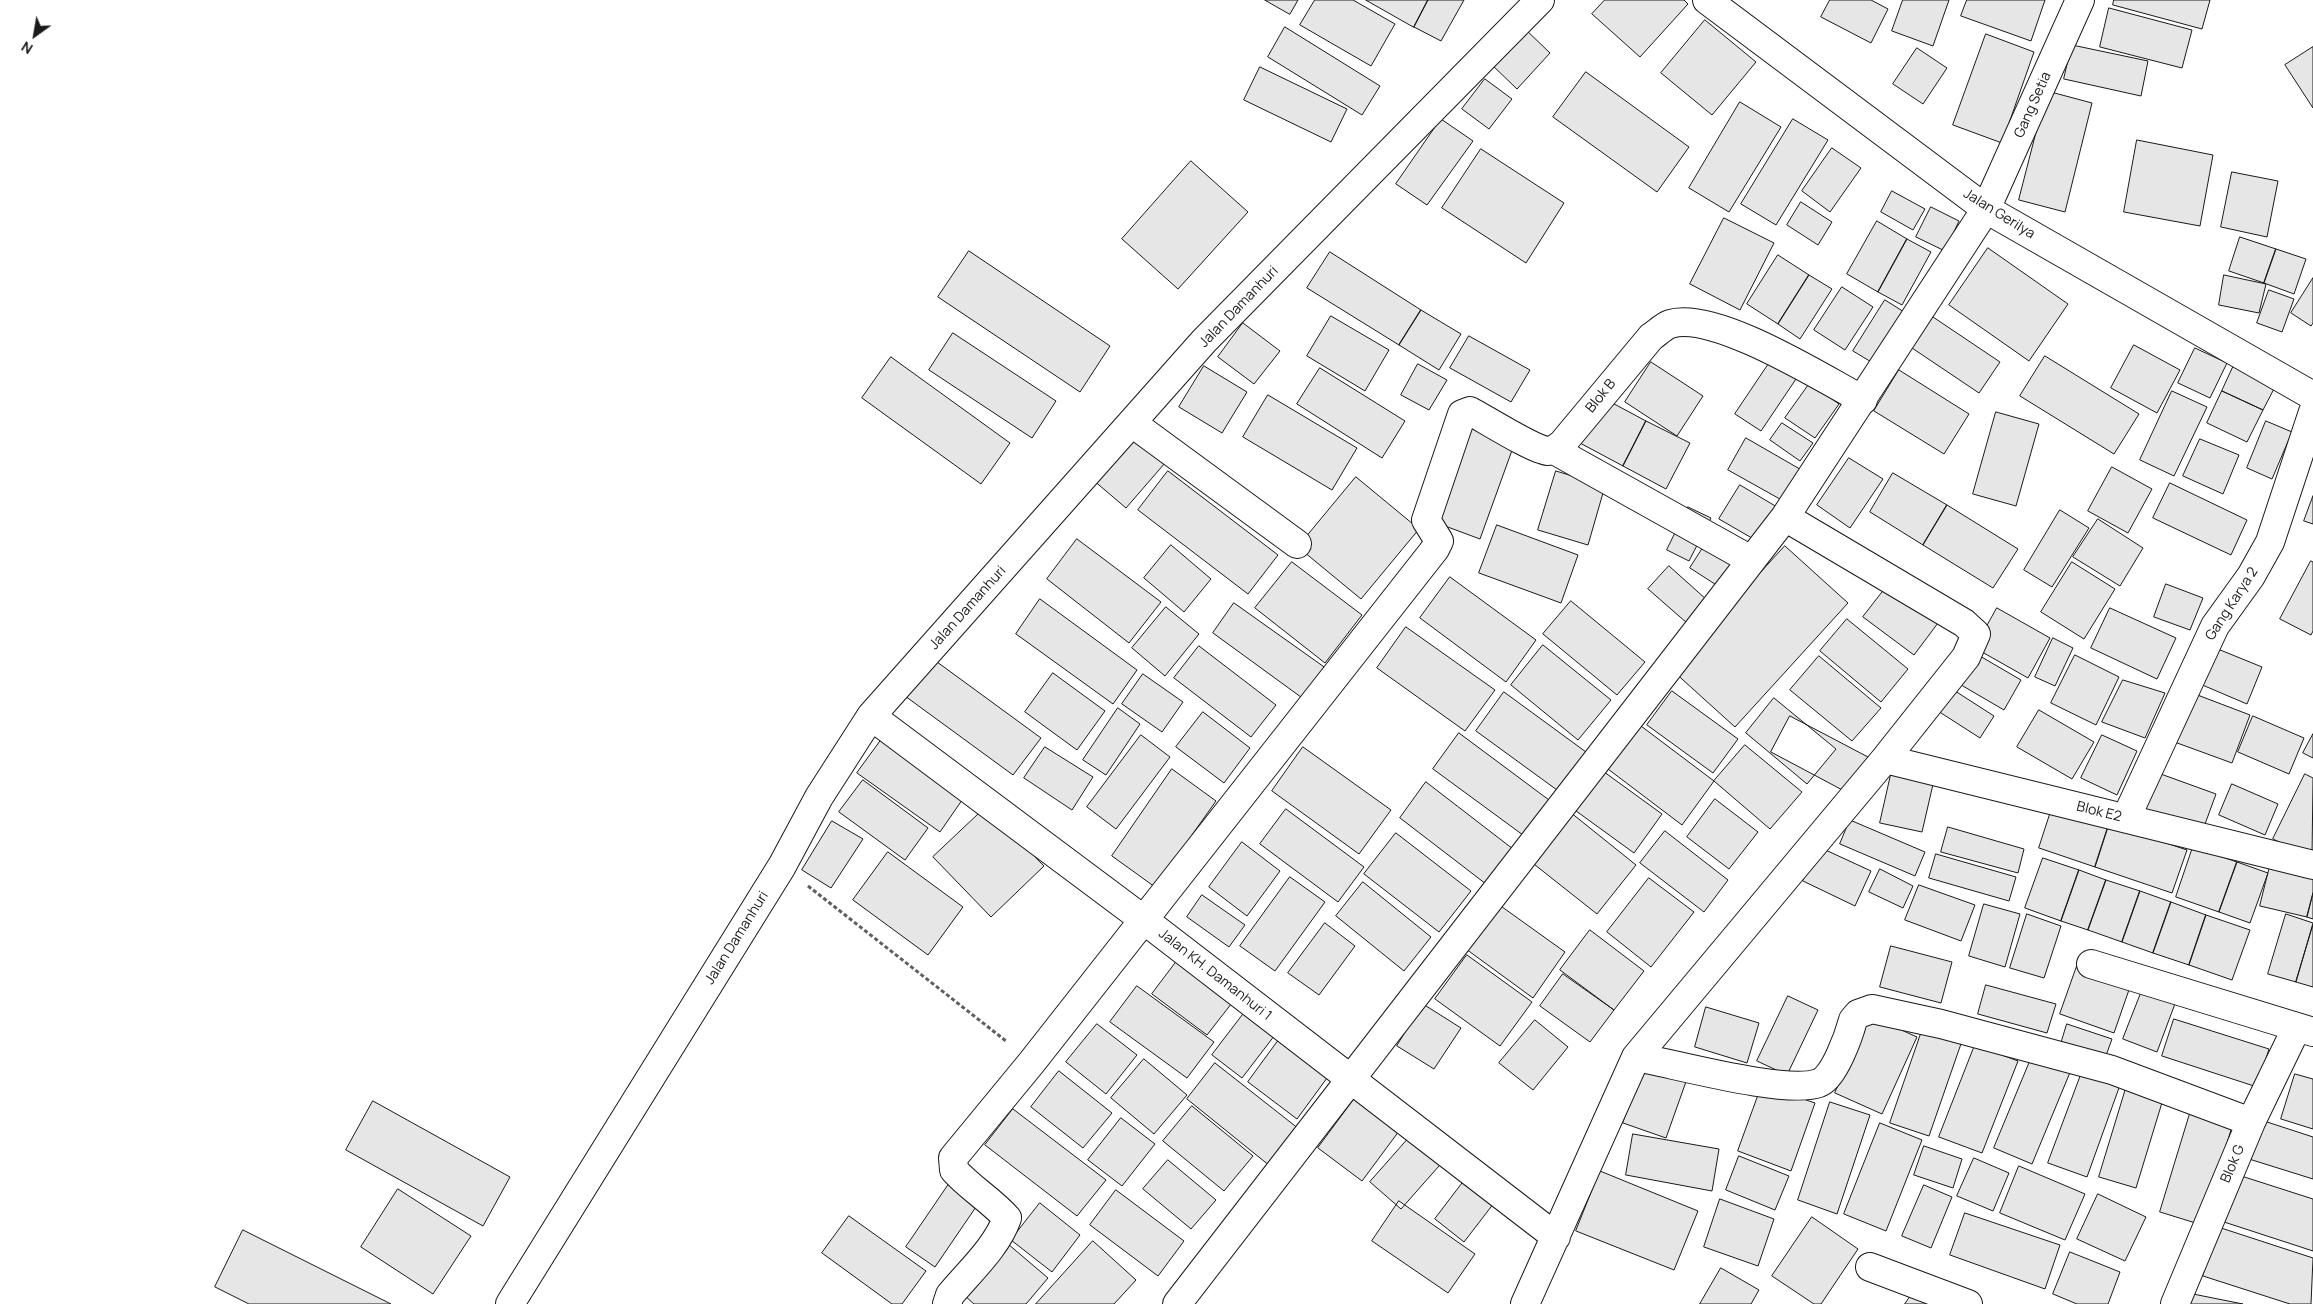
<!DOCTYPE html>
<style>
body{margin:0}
#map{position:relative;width:2313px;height:1304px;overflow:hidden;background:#fff;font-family:Manrope,sans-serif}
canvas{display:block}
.north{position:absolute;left:10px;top:10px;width:50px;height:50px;-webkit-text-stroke:4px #fff;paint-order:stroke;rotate:212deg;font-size:14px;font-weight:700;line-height:20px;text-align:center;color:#1a1a1a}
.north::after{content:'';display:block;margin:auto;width:18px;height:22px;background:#1a1a1a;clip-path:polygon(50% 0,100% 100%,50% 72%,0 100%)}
</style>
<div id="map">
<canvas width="2313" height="1304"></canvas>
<div class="north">N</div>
</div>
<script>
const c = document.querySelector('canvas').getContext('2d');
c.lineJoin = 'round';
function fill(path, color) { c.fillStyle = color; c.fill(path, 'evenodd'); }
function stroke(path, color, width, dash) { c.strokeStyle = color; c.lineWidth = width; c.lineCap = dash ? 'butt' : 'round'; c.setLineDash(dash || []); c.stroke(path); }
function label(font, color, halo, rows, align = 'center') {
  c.font = font + ' Manrope,sans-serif'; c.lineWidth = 4; c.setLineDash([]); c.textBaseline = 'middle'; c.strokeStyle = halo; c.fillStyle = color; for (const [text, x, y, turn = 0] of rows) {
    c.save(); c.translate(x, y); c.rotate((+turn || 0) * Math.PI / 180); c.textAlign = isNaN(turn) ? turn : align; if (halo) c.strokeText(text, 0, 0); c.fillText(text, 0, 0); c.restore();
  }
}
const building = new Path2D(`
 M1265,0h33l-8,14z
 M1315,0h38l42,24 -24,42 -71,-41z
 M1366,0h62l-14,27z
 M1428,0h36l-23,41 -27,-14z
 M1605,0h79l4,4 -48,53 -48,-43z
 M1830,0h41l17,9 -17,34 -50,-26z
 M1903,0h46l-16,46 -41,-15z
 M1967,0h78l-14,41 -70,-25z
 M2114,0h96l-8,29 -89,-24z
 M2109,8l83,22 -10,38 -82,-21z
 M1705,20l51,42 -44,53 -51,-42z
 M1285,27l95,59 -18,29 -94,-58z
 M1523,27l27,26 -33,36 -27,-26z
 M1986,34l48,18 -32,91 -49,-18z
 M2072,45l76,16 -7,35 -77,-17z
 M2313,47v61l-28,-43z
 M1917,48l30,20 -24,36 -30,-20z
 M1260,67l87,42 -16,33 -87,-42z
 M1586,72l103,75 -32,45 -104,-75z
 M1485,79l27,20 -23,30 -27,-20z
 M2047,91l45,12 -27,109 -46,-12z
 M1740,102l41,25 -52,85 -40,-24z
 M1441,119l32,22 -46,64 -31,-21z
 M1793,119l35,21 -52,85 -35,-21z
 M2137,140l76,15 -13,71 -76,-14z
 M1832,148l29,20 -31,44 -28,-21z
 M1481,149l83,54 -38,60 -84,-55z
 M1191,161l57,51 -70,77 -56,-50z
 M2232,172l46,9 -11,56 -46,-10z
 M1892,191l33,18 -12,21 -32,-18z
 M1801,202l31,20 -14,23 -31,-20z
 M1931,207l28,14 -14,30 -29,-14z
 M1724,218l50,25 -34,67 -50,-26z
 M1877,221l30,18 -29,53 -31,-18z
 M2240,237l36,12 -12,34 -35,-12z
 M1907,239l24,13 -29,53 -24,-13z
 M1988,248l80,56 -39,57 -80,-56z
 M2276,249l30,10 -12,35 -30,-11z
 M969,251l141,95 -30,46 -142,-95z
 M1330,252l91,58 -22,35 -92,-57z
 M1778,255l31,20 -31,49 -31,-20z
 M1809,275l23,14 -32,50 -22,-15z
 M2224,275l42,9 -7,29 -40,-8z
 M2313,278v45l-2,3 -20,-13z
 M1842,287l31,20 -28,43 -31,-20z
 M2269,290l25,9 -12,33 -25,-9z
 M1885,300l24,15 -31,51 -25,-15z
 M1421,310l40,24 -22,36 -40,-25z
 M1331,316l58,34 -24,41 -58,-35z
 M1933,317l67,45 -21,31 -67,-45z
 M1243,323l37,28 -26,33 -36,-27z
 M953,333l103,68 -24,37 -103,-68z
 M1469,336l61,34 -19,32 -61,-34z
 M2134,345l46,25 -23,43 -46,-25z
 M2195,348l32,15 -17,35 -32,-15z
 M2045,356l94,58 -25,40 -94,-58z
 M891,357l119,86 -29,41 -119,-86z
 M1772,359l26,17 -37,55 -26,-17z
 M1651,362l52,34 -26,40 -52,-34z
 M1418,364l29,16 -18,30 -28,-15z
 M2234,365l42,20 -13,25 -41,-19z
 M1204,366l43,26 -25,41 -43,-26z
 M1320,368l85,53 -23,37 -85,-54z
 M1899,370l70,44 -25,40 -70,-43z
 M1810,383l29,21 -24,34 -30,-20z
 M2172,391l35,16 -33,69 -34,-16z
 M2222,391l41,19 -16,32 -40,-19z
 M1268,395l89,53 -25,42 -89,-53z
 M1603,398l43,23 -23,45 -43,-23z
 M1996,412l43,12 -23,82 -43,-12z
 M1646,421l44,22 -24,46 -43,-23z
 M2266,421l26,11 -20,47 -25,-11z
 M1782,423l31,20 -13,18 -30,-21z
 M1472,427l43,15 -35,97 -43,-16z
 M1131,433l34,30 -39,45 -34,-29z
 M1746,438l59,34 -18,31 -59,-33z
 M2200,439l39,16 -16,39 -40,-18z
 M1849,458l34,21 -33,49 -33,-23z
 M2112,467l40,22 -24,44 -40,-22z
 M1168,471l110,84 -30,39 -110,-84z
 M1556,471l49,15 -17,59 -50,-15z
 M1893,473l54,32 -24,40 -53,-33z
 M1356,477l63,52 -58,70 -63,-52z
 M2170,483l77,37 -16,35 -78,-37z
 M1740,485l37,22 -20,34 -38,-22z
 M2313,496v28l-9,-3z
 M1947,505l71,44 -25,39 -70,-43z
 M1688,507l23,11 -22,43 -22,-11z
 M2060,510l29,18 -37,59 -28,-17z
 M2098,519l45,29 -23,38 -47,-29z
 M1497,525l81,30 -17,48 -82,-30z
 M1717,526l31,20 -27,42 -31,-20z
 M1077,539l84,63 -32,41 -82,-64z
 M1171,545l40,34 -27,33 -40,-34z
 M1785,546l63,57 -113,124 -63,-57z
 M2311,561l2,1v69l-2,4 -31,-16z
 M1292,562l70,53 -37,48 -70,-55z
 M2072,562l43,27 -31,50 -43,-27z
 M1669,566l38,34 -20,23 -39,-34z
 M1450,577l86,63 -30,42 -86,-64z
 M1891,581l50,38 -27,36 -51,-38z
 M2166,584l37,14 -13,32 -36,-13z
 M1040,599l97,71 -24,34 -97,-70z
 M1571,601l74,61 -28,33 -74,-61z
 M1234,603l93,66 -22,31 -92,-67z
 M1166,607l33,27 -34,42 -33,-28z
 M1997,608l53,30 -22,40 -53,-30z
 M2110,608l66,30 -19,41 -66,-31z
 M1847,619l61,50 -27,33 -61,-51z
 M1406,627l89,63 -30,41 -88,-63z
 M2053,638l20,10 -18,38 -20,-9z
 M1543,645l68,55 -33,40 -67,-55z
 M2208,645l54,22 -15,37 -54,-23z
 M1199,646l77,59 -25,32 -77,-59z
 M1973,652l48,28 -17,30 -48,-28z
 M2075,655l44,22 -23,48 -45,-22z
 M1819,656l62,52 -29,33 -62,-51z
 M933,659l108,79 -28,37 -108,-79z
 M1053,673l52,38 -28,39 -52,-38z
 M1143,674l40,28 -21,30 -40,-28z
 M2123,680l42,13 -20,45 -43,-16z
 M1952,689l42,27 -14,22 -42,-27z
 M1672,691l66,48 -25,34 -66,-48z
 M2187,691l63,24 -18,48 -63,-23z
 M1504,692l82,60 -29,38 -81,-59z
 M1774,698l62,51 -29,35 -61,-51z
 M1118,708l22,16 -34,51 -23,-15z
 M2039,710l55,32 -22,37 -55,-32z
 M1203,712l47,36 -26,35 -48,-36z
 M1790,716l78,41 -20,36 -77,-41z
 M2253,716l51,22 -15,36 -51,-22z
 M1637,723l77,58 -32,44 -78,-59z
 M887,732l82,58 -29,42 -83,-59z
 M1459,733l90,67 -26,35 -90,-66z
 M2313,734v24l-10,-5z
 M1141,735l29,22 -54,72 -29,-22z
 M2102,735l35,16 -20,44 -36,-17z
 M1745,745l57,47 -32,37 -56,-48z
 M1045,747l48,30 -21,33 -48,-32z
 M1303,747l88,63 -32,44 -87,-63z
 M1172,769l44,32 -61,86 -43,-31z
 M1600,769l62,45 -28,39 -62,-45z
 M1892,770l42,10 -12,52 -42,-9z
 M2158,773l58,21 -15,41 -58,-22z
 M2305,774l8,4 -1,80 -39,-19z
 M863,780l65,48 -23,32 -66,-48z
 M1426,782l87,67 -27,35 -86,-66z
 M2232,784l46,20 -13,31 -46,-20z
 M1715,799l43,33 -29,37 -42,-32z
 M2053,805l56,19 -14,43 -56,-19z
 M986,807l58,59 -53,51 -58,-60z
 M1565,808l71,57 -39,49 -72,-57z
 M1286,809l78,58 -26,35 -78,-58z
 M1850,820l75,32 -10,24 -75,-32z
 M832,821l31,18 -32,49 -29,-18z
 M2109,824l78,26 -15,43 -77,-26z
 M1948,827l76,22 -6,24 -77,-21z
 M1665,831l63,49 -24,32 -64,-49z
 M1396,833l75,58 -32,41 -75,-58z
 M1242,842l38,29 -33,45 -38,-29z
 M1819,847l52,24 -16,35 -52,-25z
 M2193,847l44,15 -18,50 -43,-15z
 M888,852l75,55 -35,48 -75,-55z
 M1936,854l80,23 -7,24 -80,-23z
 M2043,858l36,12 -18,51 -36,-13z
 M2237,862l31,11 -18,50 -31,-11z
 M2271,862l42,10v21l-6,24 -47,-11z
 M1880,869l33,17 -10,22 -34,-16z
 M2079,870l27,10 -18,50 -27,-9z
 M1290,877l35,25 -50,69 -35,-25z
 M1649,878l45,34 -43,55 -44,-35z
 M2106,880l34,11 -18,51 -34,-12z
 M1363,882l68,55 -27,34 -68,-55z
 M1919,885l56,20 -14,36 -56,-21z
 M2140,891l31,11 -18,51 -31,-11z
 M2313,893v26l-6,-2z
 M1202,895l43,30 -16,22 -42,-30z
 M2171,902l35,13 -17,50 -36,-12z
 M1498,904l67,48 -32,46 -67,-49z
 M1984,904l36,10 -15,53 -36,-11z
 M2027,914l34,12 -17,52 -34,-10z
 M2286,914l27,9 -17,59 -28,-8z
 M2206,915l44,15 -18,50 -43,-15z
 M1325,923l30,23 -36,49 -31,-22z
 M2313,925v62l-17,-5z
 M1590,930l54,41 -30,39 -54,-40z
 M1891,946l61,16 -11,41 -61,-16z
 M1467,955l65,47 -32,44 -65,-47z
 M1180,957l55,42 -28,36 -55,-41z
 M2077,966l54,18 -17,49 -54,-19z
 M1563,974l51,36 -24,32 -50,-36z
 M1986,985l70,19 -9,29 -69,-19z
 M1137,986l77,56 -27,36 -77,-56z
 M2143,988l33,13 -19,51 -34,-13z
 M1788,996l30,14 -31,65 -30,-14z
 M1251,1004l30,23 -39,51 -30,-23z
 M1423,1004l38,24 -27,41 -37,-23z
 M1706,1007l53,16 -12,40 -52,-16z
 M1870,1016l47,21 -35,77 -47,-21z
 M2174,1019l95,30 -12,38 -95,-31z
 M1535,1020l33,27 -35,43 -34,-27z
 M1097,1024l40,31 -31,39 -40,-32z
 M2067,1024l45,15 -8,22 -44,-14z
 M1924,1025l39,13 -34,98 -39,-13z
 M1278,1041l49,37 -30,41 -49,-37z
 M1975,1045l43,16 -36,92 -43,-16z
 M2033,1054l38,16 -39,94 -38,-16z
 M1144,1059l43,36 -33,39 -43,-36z
 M1645,1060l43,16 -22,62 -43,-15z
 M1215,1063l84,66 -29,37 -83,-67z
 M1059,1071l53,42 -29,35 -52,-41z
 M2082,1072l38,13 -33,92 -39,-14z
 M2295,1074l18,5v50l-32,-10z
 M1762,1085l53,18 -24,68 -53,-20z
 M2127,1085l37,11 -28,92 -37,-11z
 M1358,1094l44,33 -40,54 -44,-33z
 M373,1101l137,76 -27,49 -137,-76z
 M1830,1102l40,13 -33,99 -39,-14z
 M1192,1106l61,50 -29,35 -61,-50z
 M2192,1107l42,13 -32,105 -42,-13z
 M1013,1109l93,71 -29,36 -92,-71z
 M1121,1118l34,26 -33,42 -34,-26z
 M2261,1120l52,17v42l-64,-20z
 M1880,1123l42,17 -36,91 -42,-17z
 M1415,1131l31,27 -45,51 -31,-27z
 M1633,1134l86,15 -7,42 -86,-16z
 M1924,1146l38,13 -9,29 -39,-13z
 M1739,1156l50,20 -14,34 -49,-20z
 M1974,1158l35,15 -16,38 -36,-15z
 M1168,1160l48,40 -25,29 -48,-40z
 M2019,1166l66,28 -20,46 -65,-27z
 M1600,1171l98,40 -24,59 -98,-39z
 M2235,1174l78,25v52l-92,-30z
 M951,1181l29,20 -45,66 -29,-20z
 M1464,1181l30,22 -30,39 -29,-23z
 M1924,1185l28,12 -21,51 -29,-12z
 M398,1189l73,47 -38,58 -72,-47z
 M1116,1190l68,51 -26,35 -68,-51z
 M2098,1194l48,23 -21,44 -48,-22z
 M1720,1199l54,20 -16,47 -54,-19z
 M1399,1201l76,53 -27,39 -76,-52z
 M1040,1203l40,32 -28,37 -41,-32z
 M1965,1213l95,32 -15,44 -95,-34z
 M849,1216l77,55 -24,33h-10l-70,-51z
 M1812,1217l46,32 -37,55h-7l-42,-28z
 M2218,1227l95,31 -2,46h-21l-87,-28z
 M243,1230l148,74h-142l-34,-17z
 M1093,1241l43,39 -22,24h-78z
 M1008,1244l40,34 -22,26h-52l-10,-9z
 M2070,1252l50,20 -12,32h-31l-24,-10z
 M1721,1268l38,22 -8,14h-51z
 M1914,1291l21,13h-30z
 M2188,1293l55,11h-57z`);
fill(building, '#e6e6e6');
stroke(building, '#1a1a1a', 1);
const minor = new Path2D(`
 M1707,0l279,209 327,187
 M1132,423l165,121
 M1554,450l197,110
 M871,716l273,204 412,317
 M1885,759l428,106
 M2126,818l89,-192 36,-50 19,-34 43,-130
 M2091,964l222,68
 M1636,1057c39,7 150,38 183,26 15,-5 30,-48 34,-63l5,-6 14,-5 69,15 171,46 139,52
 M1870,1267l98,37
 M510,1304l272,-438 37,-69 52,-81 333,-375 336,-341
 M947,1304l3,-9c19,-23 47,-48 57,-77 -16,-18 -37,-30 -53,-48l-1,-12 79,-96 403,-513 4,-8 -13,-21 36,-106 8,-3c15,8 64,39 78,40 6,0 9,-4 14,-7l89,-107c6,-4 13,-11 19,-13 44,-14 152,54 193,76
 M1177,1304l608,-787 201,-308 94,-209
 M1525,1304l111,-247 249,-298 81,-102 10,-23 -12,-11 -179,-106
 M2175,1304l76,-182 46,-95`);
stroke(minor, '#1a1a1a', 30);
stroke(new Path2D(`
 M808,886l198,155`), '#5f5f5f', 3, [4, 2.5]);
stroke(minor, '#fff', 28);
label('14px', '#1a1a1a', '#fff', [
 ["Gang Setia",2033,105,-66],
 ["Jalan Gerilya",1999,214,32],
 ["Jalan Damanhuri",1239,307,-46],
 ["Blok B",1601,396,-51],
 ["Gang Karya 2",2232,604,-57],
 ["Jalan Damanhuri",968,608,-48],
 ["Blok E2",2099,812,14],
 ["Jalan Damanhuri",737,938,-58],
 ["Jalan KH. Damanhuri 1",1215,975,38],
 ["Blok G",2233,1164,-67]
]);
</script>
